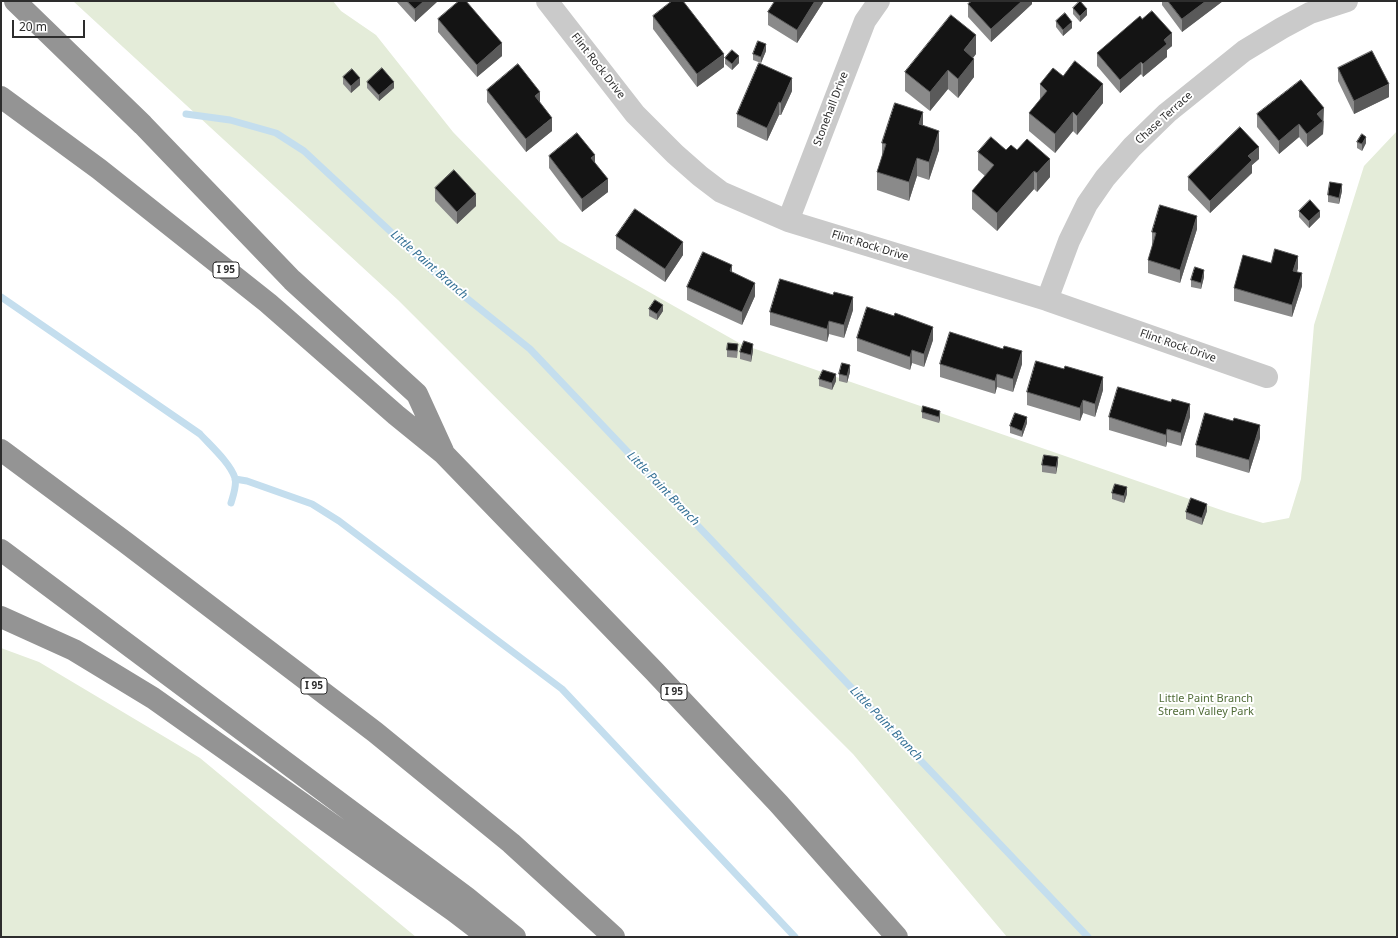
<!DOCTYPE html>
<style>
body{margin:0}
#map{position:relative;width:1398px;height:938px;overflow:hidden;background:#fff;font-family:"Noto Sans",sans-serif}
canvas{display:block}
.frame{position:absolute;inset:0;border:2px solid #2d2d2d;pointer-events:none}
.scale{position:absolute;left:12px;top:20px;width:73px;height:18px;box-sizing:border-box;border:2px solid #2d2d2d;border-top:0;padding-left:5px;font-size:12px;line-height:14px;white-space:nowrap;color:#2d2d2d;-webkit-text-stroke:3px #fff;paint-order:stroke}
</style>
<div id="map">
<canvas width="1398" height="938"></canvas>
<div class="frame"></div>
<div class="scale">20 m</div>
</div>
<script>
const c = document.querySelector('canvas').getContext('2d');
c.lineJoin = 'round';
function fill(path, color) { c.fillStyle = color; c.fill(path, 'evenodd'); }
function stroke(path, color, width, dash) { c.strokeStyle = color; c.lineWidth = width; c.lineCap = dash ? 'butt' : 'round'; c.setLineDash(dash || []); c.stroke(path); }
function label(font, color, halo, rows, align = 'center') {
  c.font = font + ' "Noto Sans",sans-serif'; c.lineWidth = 4; c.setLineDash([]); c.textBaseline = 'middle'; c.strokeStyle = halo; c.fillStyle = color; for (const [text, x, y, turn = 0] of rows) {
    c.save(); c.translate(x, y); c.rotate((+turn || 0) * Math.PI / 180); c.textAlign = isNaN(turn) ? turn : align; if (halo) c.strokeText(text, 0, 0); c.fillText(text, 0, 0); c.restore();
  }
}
fill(new Path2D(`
 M73,1h260l8,10 35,24 77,97 106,109 182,103 486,168 36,11 26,-5 12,-39 13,-154 50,-159 33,-35v806h-390l-154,-183 -455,-454z
 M1,648l38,14 161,96 216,179h-415z`), '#e4ecd9');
stroke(new Path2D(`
 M186,114l44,6 46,13 28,18 130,121 96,77 558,588
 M1,297l199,137c11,12 30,29 35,44 2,8 -2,18 -4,25
 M235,479l12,2 65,23 27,17 223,168 233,248`), '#c4deee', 7);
stroke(new Path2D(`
 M547,1l88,113 40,40 25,22 21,16 67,29 259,79 220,77
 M788,221l77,-200 14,-20
 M1047,300l22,-59 18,-37 18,-26 27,-31 35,-34 77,-62 38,-23 28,-15 37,-12`), '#cacaca', 22);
stroke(new Path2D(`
 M15,1l128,124 149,155 125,114 26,57
 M1,97l98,72 169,134 128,112 48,39 210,217 125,133 118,133
 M1,450l124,92 250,190 136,111 103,94
 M1,550l465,347 49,40
 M1,617l73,33 79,48 301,213 34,26`), '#949494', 22);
fill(new Path2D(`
 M396,1h42l-23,21z
 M775,1h49l-27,42 -29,-18v-13z
 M1032,1v3l-41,38 -23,-25v-13z
 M1162,1h61l-41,31 -20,-27z
 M1073,8l14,7 -7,7 -7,-8z
 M653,16l71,51 -27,20 -44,-58z
 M438,19l64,37 -25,21 -39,-45z
 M1142,19l30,27 -5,4v7l-24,20 -2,-3 -21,19 -23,-27v-13z
 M1056,21l16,7 -9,8 -7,-9z
 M766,51l-5,12 -8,-3v-6z
 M976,54l-3,4 1,19 -16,21 -10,-9 -18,22 -25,-20v-19z
 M725,58l14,5 -7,7 -7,-6z
 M1338,68l51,29 -35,17 -16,-33z
 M1063,76l40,27 -26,32 -4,-4 -18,22 -26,-22v-18l11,-13v-16z
 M343,77l17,8 -9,8 -8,-9z
 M367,82l27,6 -15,13 -12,-13z
 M487,90l65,41 -26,21 -39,-50z
 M792,91l-11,24h-2l-12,26 -30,-14v-13z
 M1257,114l67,7 -1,13 -16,13 -8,-10 -20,17 -22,-27z
 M923,126l16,24 -10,30 -12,-4 -8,25 -32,-11v-18l5,-16v-13z
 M1357,142l9,1 -4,8 -5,-3z
 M1006,150l44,27 -13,15 -3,-3 -37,42 -25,-22v-18l13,-15 -7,-6v-18z
 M549,156l46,6 13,30 -26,20 -33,-44z
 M1259,159l-7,6v8l-42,40 -22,-23v-13z
 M435,188l41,18 -19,18 -22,-23z
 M1342,191l-3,13 -11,-2v-7z
 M1299,211l21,6 -11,11 -10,-11z
 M1197,229l-17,54 -32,-10v-13l5,-15h-1v-13z
 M616,236l67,19 -18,27 -49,-33z
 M1271,263l27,5 -1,4 5,14 -10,31 -58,-16v-13z
 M732,273l23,23 -13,29 -55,-25v-13z
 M1204,277l-3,12 -10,-2v-7z
 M649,309l14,2 -6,9 -8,-4z
 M853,310l-9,28 -15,-4 -2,8 -57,-17v-13z
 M894,316l39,24 -9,27 -12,-4 -2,7 -53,-19v-13z
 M727,350h11l-1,8 -10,-1z
 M753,351l-2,11 -11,-3v-7z
 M940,364h82l-9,28 -16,-5 -2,7 -55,-17z
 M850,372l-3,11 -8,-2v-7z
 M819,379l17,2 -4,9 -13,-4z
 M1103,390l-8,27 -12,-4 -3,8 -53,-16v-13z
 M923,406l17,12 -1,5 -17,-5v-6z
 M1109,417h81l-9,29 -14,-4 -1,5 -57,-17z
 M1027,423l-5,14 -12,-4v-7z
 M1260,438l-11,35 -53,-16v-12z
 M1058,463l-2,11 -14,-2v-7z
 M1112,493l15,1 -3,9 -12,-4z
 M1207,511l-5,14 -16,-6v-7z`), '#8a8a8a');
fill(new Path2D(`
 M424,1h14l-23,21v-13z
 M815,1h9l-27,42v-13z
 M1022,1h10v3l-41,38v-13z
 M1206,1h17l-41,31v-13z
 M1087,9v6l-7,7v-6z
 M1072,22v6l-9,8v-6z
 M1172,33v13l-5,4v7l-24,20v-13l21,-24z
 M976,35v19l-12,15v-19z
 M502,43v13l-25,21v-12z
 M766,44v7l-5,12v-6z
 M724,54v13l-27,20v-13z
 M739,56v7l-7,7v-6z
 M974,59v18l-16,21v-19z
 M1141,62v12l-21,19v-13z
 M948,70v19l-18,22v-19z
 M360,78v7l-9,8v-7z
 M792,78v13l-11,24v-12z
 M394,82v6l-15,13v-6z
 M1103,84v19l-26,32v-19z
 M1389,84v13l-35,17v-13z
 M540,92v13l-5,-9z
 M779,102v13l-12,26v-13z
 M1324,108l-1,26 -16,13v-13l10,-20z
 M923,112v19l-4,-7z
 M1073,112v19l-18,22v-19z
 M552,118v13l-26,21v-13z
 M1299,124v13l-20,17v-13z
 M939,131v19l-10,30v-18z
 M1366,137v6l-4,8v-7z
 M1259,147v12l-7,6v8l-42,40v-12l38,-45z
 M595,155v13l-4,-10z
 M917,158v18l-8,25v-19z
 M1050,159v18l-13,15v-19z
 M1034,171v18l-37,42v-18z
 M608,179v13l-26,20v-13z
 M1342,184v7l-3,13v-6z
 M476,194v12l-19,18v-12z
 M1320,211v6l-11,11v-7z
 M1197,216v13l-17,54v-13z
 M683,242v13l-18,27v-13z
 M1298,256v12l-5,16v-13z
 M732,265v13l-2,-7z
 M1204,270v7l-3,12v-6z
 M1302,273v13l-10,31v-12z
 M755,283v13l-13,29v-13z
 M853,297v13l-9,28v-13z
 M663,305v6l-6,9v-6z
 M829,321v13l-2,8v-13z
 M933,327v13l-9,27v-13z
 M753,344v7l-2,11v-7z
 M912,350v13l-2,7v-13z
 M1022,351v13l-9,28v-13z
 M850,365v7l-3,11v-7z
 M836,374v7l-4,9v-7z
 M997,374v13l-2,7v-13z
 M1103,377v13l-8,27v-13z
 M1083,400v13l-3,8v-13z
 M1190,404v13l-9,29v-13z
 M940,411v7l-1,5v-6z
 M1027,417v6l-5,14v-6z
 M1260,425v13l-11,35v-13z
 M1167,429v13l-1,5v-12z
 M1058,457v6l-2,11v-7z
 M1127,487v7l-3,9v-7z
 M1207,504v7l-5,14v-7z`), '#5a5a5a');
const building = new Path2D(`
 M407,1h17l-9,8z
 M459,1h7l36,42 -25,22 -39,-46z
 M672,1h11l41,53 -27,20 -44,-58z
 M775,1h40l-18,29 -29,-18z
 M972,1h50l-31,28 -23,-25z
 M1080,1l7,8 -7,7 -7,-8z
 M1168,1h38l-24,18z
 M1152,11l20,22 -8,7 3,4 -24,20 -2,-2 -21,18 -23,-27 43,-37 2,3z
 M1065,13l7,9 -9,8 -7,-9z
 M951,15l25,20 -12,15 10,9 -16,20 -10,-9 -18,22 -25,-20z
 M758,41l8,3 -5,13 -8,-3z
 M732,50l7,6 -7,8 -7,-6z
 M1372,51l17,33 -35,17 -16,-33z
 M1075,61l28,23 -26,32 -4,-4 -18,22 -26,-21 18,-22 -7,-7 13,-16 10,8z
 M759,63l33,15 -11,25 -2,-1 -12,26 -30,-14z
 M518,64l22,28 -5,4 17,22 -26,21 -39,-49z
 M382,68l12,14 -15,13 -12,-13z
 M352,69l8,9 -9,8 -8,-9z
 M1301,80l23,28 -7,6 6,7 -16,13 -8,-10 -20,17 -22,-27z
 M895,103l28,9 -4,12 20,7 -10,31 -12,-4 -8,24 -32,-10 9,-28 -4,-1z
 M1240,127l19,20 -11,9 4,4 -42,41 -22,-24z
 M577,133l18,22 -4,3 17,21 -26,20 -33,-43z
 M1362,134l4,3 -4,7 -5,-2z
 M991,137l15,13 5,-5 6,5 10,-11 23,20 -13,14 -3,-2 -37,42 -25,-22 22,-26 -16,-13z
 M454,170l22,24 -19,18 -22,-24z
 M1330,182l12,2 -3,14 -11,-3z
 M1310,200l10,11 -11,10 -10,-10z
 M1160,205l37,11 -17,54 -32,-10 8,-27 -4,-1z
 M635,209l48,33 -18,27 -49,-33z
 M1275,249l23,7 -5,15 9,2 -10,32 -58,-17 9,-33 28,8z
 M703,252l29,13 -2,6 25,12 -13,29 -55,-25z
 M1195,267l9,3 -3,13 -10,-3z
 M780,279l53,16 1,-3 19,5 -9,28 -15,-4 -2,8 -57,-17z
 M655,300l8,5 -6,9 -8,-5z
 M867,307l27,9 1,-3 38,14 -9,27 -12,-4 -2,7 -53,-19z
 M950,332l53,17 1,-3 18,5 -9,28 -16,-5 -2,7 -55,-17z
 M744,341l9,3 -2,11 -11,-3z
 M728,343l10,1 -1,7 -10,-1z
 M1036,361l28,8 1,-3 38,11 -8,27 -12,-4 -3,8 -53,-16z
 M842,363l8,2 -3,11 -8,-2z
 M823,370l13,4 -4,9 -13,-4z
 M1118,387l53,15 1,-3 18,5 -9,29 -14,-4 -1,6 -57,-18z
 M923,406l17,5 -1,6 -17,-5z
 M1015,413l12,4 -5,14 -12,-5z
 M1205,413l28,8 1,-3 26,7 -11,35 -53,-15z
 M1044,455l14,2 -2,10 -14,-2z
 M1115,484l12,3 -3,9 -12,-3z
 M1191,498l16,6 -5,14 -16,-6z`);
fill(building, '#141414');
stroke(building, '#5a5a5a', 1);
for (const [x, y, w] of [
 [226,270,26],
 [314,686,26],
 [674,692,26]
]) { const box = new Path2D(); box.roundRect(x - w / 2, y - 8, w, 16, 3); c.fillStyle = '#fff'; c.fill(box); stroke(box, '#2d2d2d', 1); }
label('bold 10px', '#2d2d2d', null, [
 ["I 95",226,270],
 ["I 95",314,686],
 ["I 95",674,692]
]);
label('11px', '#2d2d2d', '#fff', [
 ["Flint Rock Drive",598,66,52],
 ["Stonehall Drive",831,109,-69],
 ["Chase Terrace",1164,118,-42],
 ["Flint Rock Drive",870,246,17],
 ["Flint Rock Drive",1178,346,19]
]);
label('11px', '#506c37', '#fff', [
 ["Little Paint Branch",1206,699],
 ["Stream Valley Park",1206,712]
]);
label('italic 12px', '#357196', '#fff', [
 ["Little Paint Branch",429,265,41],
 ["Little Paint Branch",663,489,46],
 ["Little Paint Branch",886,724,46]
]);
</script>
